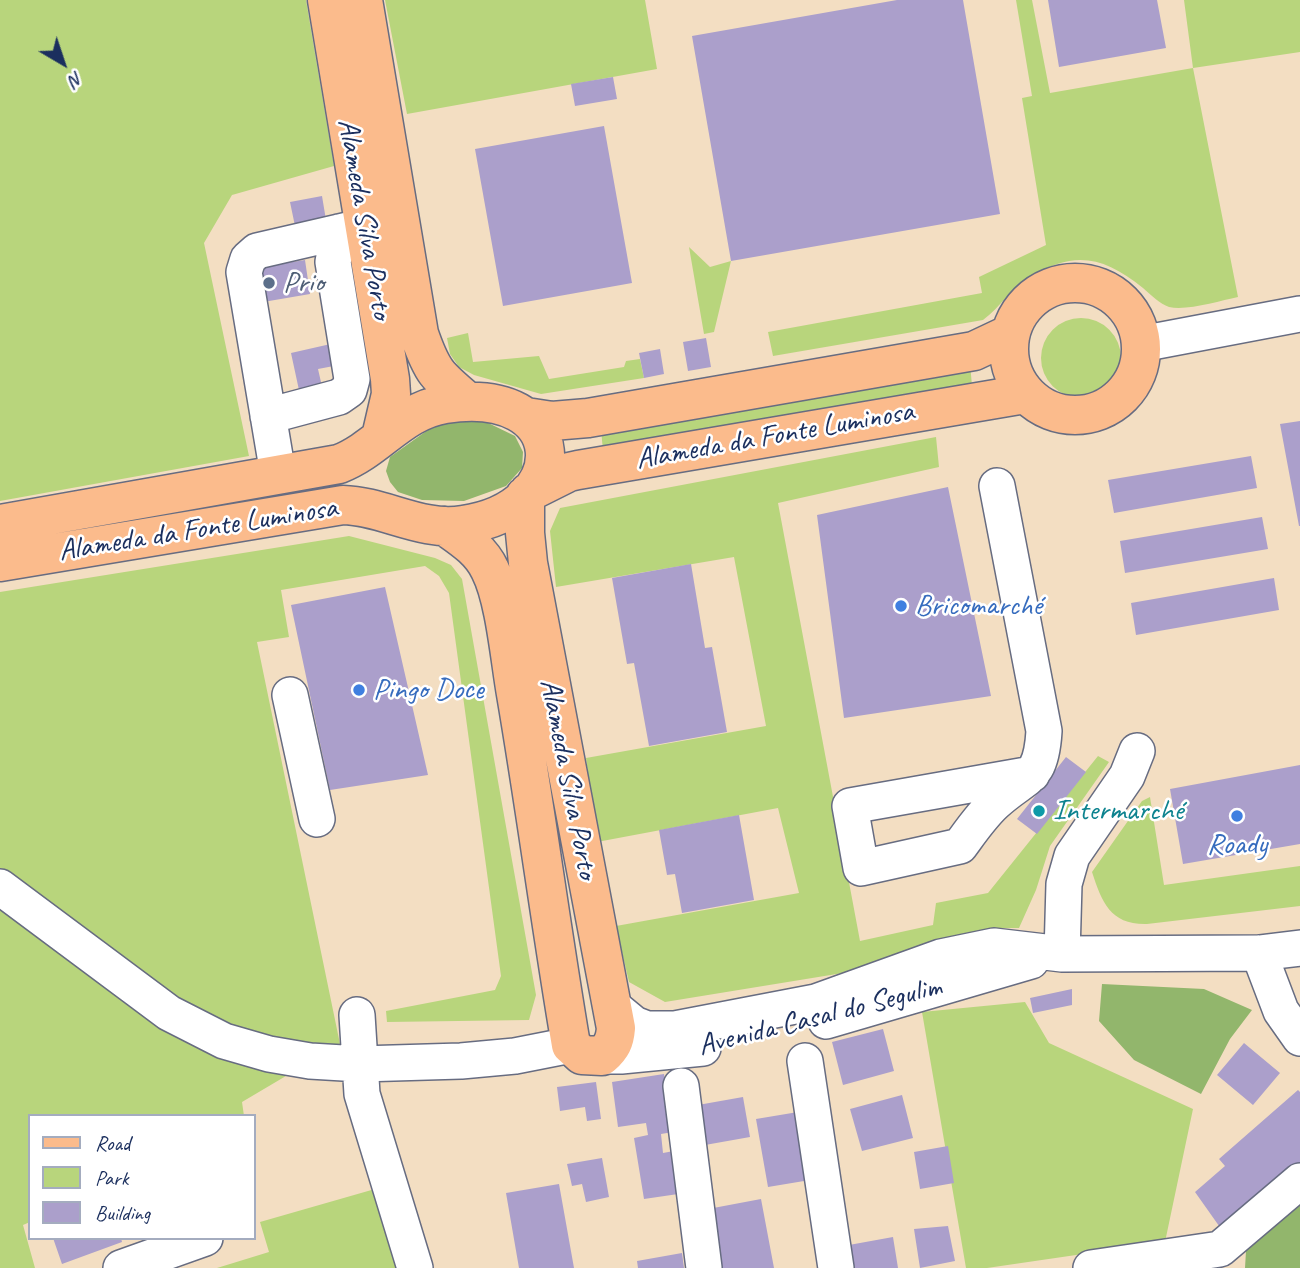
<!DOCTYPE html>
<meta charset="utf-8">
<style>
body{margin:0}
#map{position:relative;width:1300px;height:1268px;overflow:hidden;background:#f3dec2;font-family:Caveat,sans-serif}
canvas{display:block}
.legend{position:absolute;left:28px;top:1114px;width:228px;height:126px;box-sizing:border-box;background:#fff;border:2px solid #a4acbf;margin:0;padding:9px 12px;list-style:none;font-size:21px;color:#1b2f5e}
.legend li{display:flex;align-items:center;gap:14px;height:35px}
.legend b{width:35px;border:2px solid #a4acbf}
.north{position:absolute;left:28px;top:28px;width:70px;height:70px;-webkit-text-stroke:5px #fff;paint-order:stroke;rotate:141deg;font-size:19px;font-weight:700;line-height:28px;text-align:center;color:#1b2f5e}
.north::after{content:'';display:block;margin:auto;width:24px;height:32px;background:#1b2f5e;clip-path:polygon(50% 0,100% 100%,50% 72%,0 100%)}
</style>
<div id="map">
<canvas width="1300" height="1268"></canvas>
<ul class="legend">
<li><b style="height:9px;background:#fbbb8c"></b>Road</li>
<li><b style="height:19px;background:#b8d57c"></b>Park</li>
<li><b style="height:19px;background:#ab9fcb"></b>Building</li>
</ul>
<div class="north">N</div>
</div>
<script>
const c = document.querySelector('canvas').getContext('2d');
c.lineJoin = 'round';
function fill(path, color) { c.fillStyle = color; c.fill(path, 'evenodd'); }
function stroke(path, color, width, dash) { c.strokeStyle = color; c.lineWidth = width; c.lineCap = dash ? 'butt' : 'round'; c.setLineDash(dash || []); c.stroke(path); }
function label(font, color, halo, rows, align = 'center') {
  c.font = font + ' Caveat,sans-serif'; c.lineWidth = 5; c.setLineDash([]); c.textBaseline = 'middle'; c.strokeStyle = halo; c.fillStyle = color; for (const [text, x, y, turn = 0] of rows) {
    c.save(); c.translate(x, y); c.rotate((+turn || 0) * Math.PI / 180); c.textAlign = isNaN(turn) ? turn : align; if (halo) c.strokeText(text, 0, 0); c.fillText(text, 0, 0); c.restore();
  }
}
fill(new Path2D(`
 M0,0h306l28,166 -102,29 -28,48 45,213 -249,45z
 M385,0h260l12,69 -250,45z
 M1016,0h16l18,93 143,-25 -9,-68h116v52l-107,16 45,229c-19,4 -51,14 -69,10 -9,-3 -18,-12 -26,-19 -39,-31 -67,-38 -112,-12 -20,11 -30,31 -48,44l-210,36 -5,-24 214,-39 -3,-16 67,-32 -24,-147 10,-2z
 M689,247l21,20 21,-6 -17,71 -10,2z
 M1041 358a40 40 0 1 1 80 0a40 40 0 1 1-80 0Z
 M468,333l5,29 66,-6 10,23 75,-12 2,-6 14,-2 4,19 -103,16 -67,-19 -15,-8 -9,-13 -3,-16z
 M970,363l2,23 -369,65 -2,-22z
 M936,437l3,30 -161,36 82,438 73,-16 3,-22 52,-10 110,-137 11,6 -59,84 -14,44 -17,38h-22l-63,15 -85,29 -184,30 -36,-20 -13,-56 183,-33 -21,-85 -181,34 -11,-84 180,-32 -32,-169 -178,30 -6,-56 10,-23z
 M349,536l86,22 16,7 11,14 74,416 -7,25 -142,2 -1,-11 109,-21 6,-14 -52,-383 -10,-17 -14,-10 -144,24 8,47 -32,5 83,402 -98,58 2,14h-214v106l-7,3 12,43h-35v-676z
 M1150,797l14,88 136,-19v40l-153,18c-36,1 -45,-21 -55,-52l50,-71z
 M1025,1002l24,41 144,66 -28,133 -178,26h-21l-44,-256z
 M375,1189l23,79h-181l52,-16 -9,-30z`), '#b8d57c');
fill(new Path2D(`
 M482,420l33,16 8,16 -1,16 -16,18 -42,15 -42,-1 -24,-8 -8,-10 -4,-11 4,-14 42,-30 13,-4z
 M1102,984l102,5 48,21 -22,29 -29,55 -67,-34 -35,-39z
 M1300,1204v64h-55l1,-17z`), '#92b66c');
fill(new Path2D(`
 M897,0h66l37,214 -269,47 -39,-225z
 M1048,0h109l9,48 -107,19z
 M613,77l4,22 -42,7 -4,-22z
 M604,126l28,157 -129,23 -28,-157z
 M322,196l4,24 -31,6 -5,-24z
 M305,260l5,34 -76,13 -5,-35z
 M706,338l5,29 -23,4 -5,-29z
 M335,343l4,22 -21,4 10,44 -23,5 -14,-65z
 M660,349l4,25 -20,4 -5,-25z
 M1300,421v105h-1l-19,-102z
 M1251,456l6,32 -143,25 -6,-33z
 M948,487l43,209 -147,22 -27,-203z
 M1262,517l6,32 -143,24 -5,-32z
 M691,564l14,84 7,-1 15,85 -78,14 -15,-83 -7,1 -15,-86z
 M1274,578l5,32 -143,25 -5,-32z
 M385,587l43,188 -98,15 -39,-185z
 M1066,757l20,15 -49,62 -20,-15z
 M1300,765v79l-117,20 -13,-75z
 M739,815l15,85 -72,13 -7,-39 -8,1 -8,-45z
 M1072,989v16l-39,8 -3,-15z
 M883,1029l11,42 -51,14 -11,-43z
 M1244,1043l36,30 -27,32 -36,-30z
 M664,1074l9,58 -12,2 2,19 16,-3 6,43 -41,6 -10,-61 14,-3 -2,-12 -28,4 -6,-45z
 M596,1082l5,37 -14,2 -2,-14 -25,4 -3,-24z
 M1298,1090l2,2v73l-76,68 -29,-41 30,-26 -6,-7z
 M902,1095l11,43 -51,13 -12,-42z
 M743,1097l7,40 -45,8 -7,-40z
 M798,1112l12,68 -42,7 -12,-68z
 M948,1146l6,37 -34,6 -6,-37z
 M602,1158l7,39 -23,5 -4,-18 -10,2 -5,-22z
 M559,1184l15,84h-55l-13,-75z
 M761,1199l13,69h-56l-10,-59z
 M948,1226l7,35 -35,7 -6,-39z
 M893,1237l5,31h-45l-4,-23z
 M53,1238h68l1,4 -60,22z
 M682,1253l2,15h-46l-1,-7z`), '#ab9fcb');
const minor = new Path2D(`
 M1141,344l159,-30
 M268,416l71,-19 10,-7 3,-11 -19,-117 6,-30
 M278,474l-34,-202 4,-13 9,-8 108,-25
 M997,486l47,245c-3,50 -17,43 -49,72 -14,13 -24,28 -35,43l-99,22 -11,-62 182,-32
 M290,695l27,124
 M0,887l169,126 55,28 45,13 41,7 50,3 101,-3 54,-5 56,-11
 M1259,953l22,58 19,27
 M1062,954l2,-70 8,-28 55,-80 10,-25
 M611,1005l23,19 13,5h28l141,-27 125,-45 53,-11 68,8 197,-1 41,-5
 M357,1015l5,79 53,174
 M826,1021l205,-60
 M602,1056h19l82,-8
 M805,1061l31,207
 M681,1086l23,182
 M121,1268l84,-30
 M1091,1268l129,-19 80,-68`);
const major = new Path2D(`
 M327,0l63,379 1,15 -10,43
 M363,0l56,334c13,38 18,42 49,68
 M1009 349a66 66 0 1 1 132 0a66 66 0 1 1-132 0Z
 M526,417l26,4 36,-3 386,-67 36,-17
 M529,492l40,-20 9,-2 447,-76
 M0,524l339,-60c39,-15 62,-53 106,-60 127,-20 133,104 18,121 -42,7 -79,-19 -120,-20l-343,57
 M445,526c17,12 36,24 45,44 15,29 20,90 26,124 20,117 35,234 55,351l11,10 20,1c10,-9 13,-15 14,-28l-88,-465 -3,-30v-37`);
stroke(minor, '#676c81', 38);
stroke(major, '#676c81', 41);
stroke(minor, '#fff', 35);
stroke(major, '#fbbb8c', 38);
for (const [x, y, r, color] of [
 [269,283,7,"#5c6f8a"],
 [901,606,7,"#3f7fe0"],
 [359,690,7,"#3f7fe0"],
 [1039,811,7,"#0f9aa8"],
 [1237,816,7,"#3f7fe0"]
]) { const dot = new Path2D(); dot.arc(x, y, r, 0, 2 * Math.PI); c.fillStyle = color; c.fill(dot); stroke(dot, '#fff', 2.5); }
label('30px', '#1b2f5e', '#fff', [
 ["Alameda Silva Porto",364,219,80],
 ["Alameda da Fonte Luminosa",775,436,-10],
 ["Alameda da Fonte Luminosa",198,530,-9],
 ["Alameda Silva Porto",568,779,79],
 ["Avenida Casal do Segulim",820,1017,-14]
]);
label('30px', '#4e5e75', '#fff', [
 ["Prio",283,283]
], 'left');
label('30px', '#366cbe', '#fff', [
 ["Bricomarché",915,606],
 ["Pingo Doce",373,690],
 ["Roady",1237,845,"center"]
], 'left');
label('30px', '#0d838f', '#fff', [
 ["Intermarché",1053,811]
], 'left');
</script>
